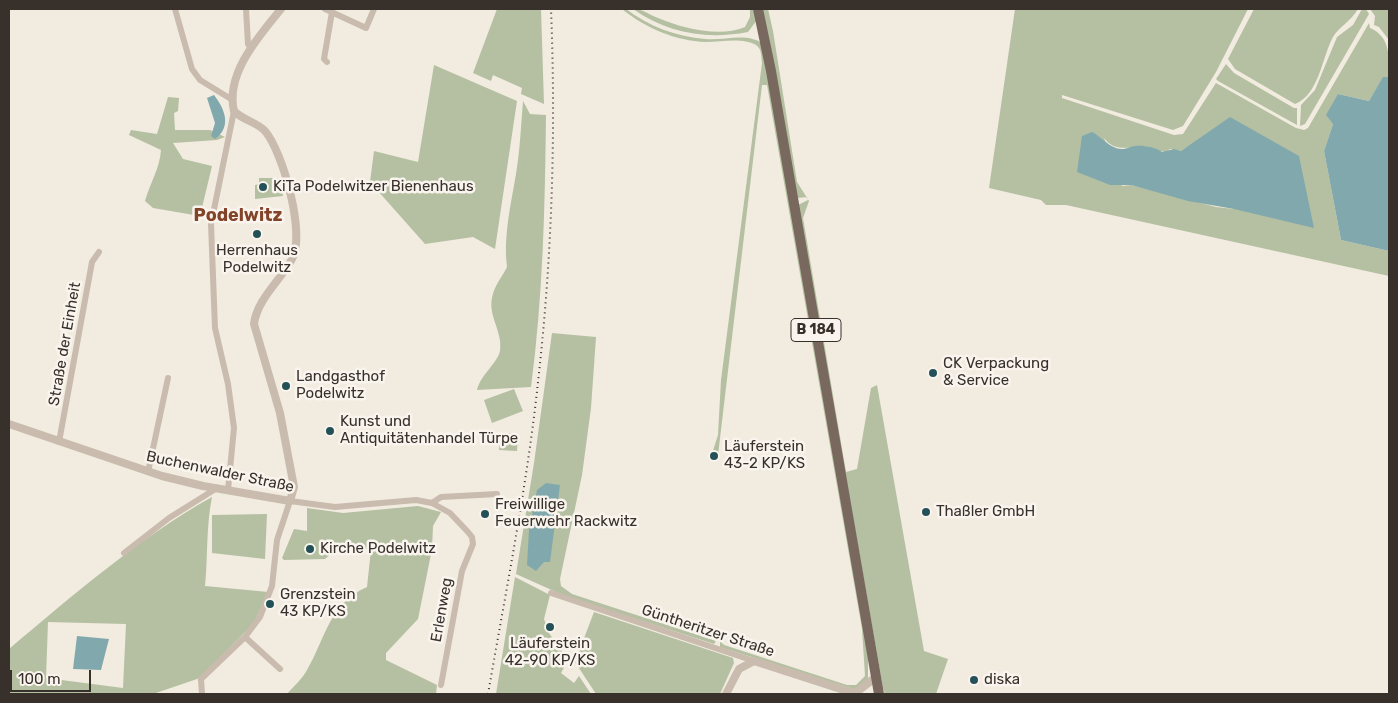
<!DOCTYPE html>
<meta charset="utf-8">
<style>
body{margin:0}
#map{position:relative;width:1398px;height:703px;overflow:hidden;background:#f2ebe0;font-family:Rubik,sans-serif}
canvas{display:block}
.frame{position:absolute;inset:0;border:10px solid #38302b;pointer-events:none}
.scale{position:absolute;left:10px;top:670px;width:81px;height:22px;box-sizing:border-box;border:2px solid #38302b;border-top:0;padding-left:6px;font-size:15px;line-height:18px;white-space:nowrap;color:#38302b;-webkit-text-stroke:4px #f9f4ed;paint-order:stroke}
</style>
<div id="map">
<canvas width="1398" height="703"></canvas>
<div class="frame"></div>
<div class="scale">100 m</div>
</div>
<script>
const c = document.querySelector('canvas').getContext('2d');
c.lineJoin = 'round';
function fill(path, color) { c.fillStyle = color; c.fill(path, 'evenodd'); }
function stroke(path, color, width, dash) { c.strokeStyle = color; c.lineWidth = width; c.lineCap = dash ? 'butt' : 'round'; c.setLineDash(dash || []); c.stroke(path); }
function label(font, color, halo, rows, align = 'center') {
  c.font = font + ' Rubik,sans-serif'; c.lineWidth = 5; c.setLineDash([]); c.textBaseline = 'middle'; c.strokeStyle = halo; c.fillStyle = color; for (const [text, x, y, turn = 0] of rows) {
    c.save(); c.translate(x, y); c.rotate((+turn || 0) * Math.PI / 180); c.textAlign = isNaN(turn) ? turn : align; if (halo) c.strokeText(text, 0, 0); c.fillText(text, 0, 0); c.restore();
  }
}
fill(new Path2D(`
 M497,9h44l3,95 -23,-10 1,-6 -29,-13 -2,6 -18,-8z
 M622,9h4c22,17 51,28 79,30 19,2 40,-7 57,4l106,604v32l-12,11 -136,-43v-6l4,4 123,40h9l9,-9 -3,-47 -95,-544h-5l-44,370 -6,-1 6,-19 3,-55 41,-317c-1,-7 0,-14 -6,-18 -14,-8 -35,-3 -50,-3 -30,-1 -61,-14 -84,-33z
 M633,9c10,0 15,5 25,9 24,10 61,20 87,9l5,-10v-8h5l2,11 -9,12c-42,8 -81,1 -115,-23z
 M762,9h6l5,22 24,151 12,19 -6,17 43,254 11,-3 14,-81 6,-3 47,266 24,8 -12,35h-51l-2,-6 -85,-483 10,-5 -1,-3 -10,1z
 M1015,9h233l-32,63 -33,54 -10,4 -111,-35v3l112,37 9,-1 33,-51 80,45 8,2 4,-2 61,-105 1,5c21,9 19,29 19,49l-6,1 -14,23 -31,-7 -5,30 -9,27 17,89 48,11v25l-323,-71h-20l-5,-5 -52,-12zM1104,138c12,16 26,7 43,9 7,1 12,5 19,5l4,-3 11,2 6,-4 47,62 -18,-2 -85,-22 -9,1z
 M1254,9h104c-7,12 -20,19 -25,28 -11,20 -14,58 -38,67l-60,-35 -7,-10z
 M1362,9h4l3,5 -64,110 -5,2 1,-21 14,-15 22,-53 16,-12z
 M1370,9h19v31l-10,-13 -5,-2 1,-9z
 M1226,64l8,9 60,35h3v17l-79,-44 -2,-2z
 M434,65l83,36 -22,148 -22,-12 -48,7 -55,-62 4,-31 44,11z
 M168,97l11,1 -1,13 -4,2 1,17h35l15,7 -8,3 -44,3 10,16 29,7 -12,50 -47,-8 -8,-7c5,-18 15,-33 16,-51l-32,-15 2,-5 26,4z
 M523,101l7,13 16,1c-1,91 -3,182 -15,272l-54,3c4,-16 20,-26 23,-39 3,-19 -12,-35 -8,-53 2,-12 10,-21 15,-31 -4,-30 4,-63 9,-93 4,-24 5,-48 7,-73z
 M259,178h21l3,18 -28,3v-14l4,-1z
 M552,333l44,4 -5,71 -9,67 -22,104 1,7 11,8 144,47 -2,3 -149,-48 -49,-22 18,-111z
 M514,389l9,22 -31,12 -8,-23z
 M501,433l17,1 -1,17 -18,-1z
 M212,497c-6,29 -4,59 -7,89l63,6 -14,31 -54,55 -47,16h-144v-45c64,-54 130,-111 203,-152zM48,622l78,2 -3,64 -77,-10z
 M418,506l23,6 -8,14 -1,23 -14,70 -32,34v7l51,25 -1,9h-149c7,-8 15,-15 20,-24 19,-33 22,-66 60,-83l4,-37 -28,-7 -18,16 -41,1 -2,-2 12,-29 13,2v-23l36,5z
 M267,514l-2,45 -53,-6v-38z
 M515,577l35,18 -6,24 5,14 19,27 -7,13 13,10 5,-7 12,18h-95z
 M594,612l139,46 1,5 -14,31h-124l-21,-32z`), '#b4c0a1');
fill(new Path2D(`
 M1383,77h6v174l-48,-11 -17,-89 9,-27 -7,-9 12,-21 31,7z
 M214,95c11,14 18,32 1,44l-4,-3 4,-13 -8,-25z
 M1230,117l69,39 15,72 -80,-19 -46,-8 -57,-16h-21l-33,-13 5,-36 10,-4c10,5 19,18 31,17 4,0 8,-3 12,-3 7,-1 21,1 27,6l12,-3 7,2z
 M546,483l14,2 -10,77h-6l-8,9 -9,-6 2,-35 8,-40z
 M77,636l32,3 -8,31 -28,-1z`), '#81a9ad');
stroke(new Path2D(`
 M175,9l17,60 8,11 31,19
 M246,9l2,35 3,5
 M325,9l41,19 8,-19
 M327,62l-3,-3 8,-47
 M59,442l33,-180 7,-10
 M148,472l20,-94
 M228,490l6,-62 -6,-44 -13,-56 -4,-104 23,-113
 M432,503l9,-6 56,-3
 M124,553l45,-35 48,-30
 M551,593l203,68
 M245,637l35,32
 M202,694l-1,-15 44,-42 15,-20 12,-31 5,-46 13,-39 45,6 81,-7 16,3 18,10 18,19 4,5 1,7 -11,27 -21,114`), '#c9bbad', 6);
stroke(new Path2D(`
 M9,424l153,52 41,10 87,15 4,-14 -14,-74 -26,-89c3,-25 27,-44 38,-65 14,-24 -9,-107 -27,-128 -8,-9 -23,-11 -31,-20 -9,-37 25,-75 47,-102
 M726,694l13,-25 15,-8 102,33
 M854,694l22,-17`), '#c9bbad', 8);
stroke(new Path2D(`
 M758,9l13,62 108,623`), '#79685d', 10);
stroke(new Path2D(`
 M488,694c18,-104 39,-208 50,-312 14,-124 18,-249 13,-373`), '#38302b', 2, [1, 4]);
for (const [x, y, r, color] of [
 [263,187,5,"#235157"],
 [257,234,5,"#235157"],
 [933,373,5,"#235157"],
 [286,386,5,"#235157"],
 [330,431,5,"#235157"],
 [714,456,5,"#235157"],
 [926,512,5,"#235157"],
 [485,514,5,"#235157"],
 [310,549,5,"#235157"],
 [270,604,5,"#235157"],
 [550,627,5,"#235157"],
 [974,680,5,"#235157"]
]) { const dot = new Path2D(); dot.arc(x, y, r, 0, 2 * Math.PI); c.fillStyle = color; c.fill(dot); stroke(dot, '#f9f4ed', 2); }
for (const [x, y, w] of [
 [816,330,50]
]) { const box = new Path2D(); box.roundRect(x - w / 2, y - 11.5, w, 23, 4); c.fillStyle = '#f9f4ed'; c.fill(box); stroke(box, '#38302b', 1); }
label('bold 14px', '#38302b', null, [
 ["B 184",816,330]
]);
label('15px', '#38302b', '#f9f4ed', [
 ["KiTa Podelwitzer Bienenhaus",273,187],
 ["Herrenhaus",257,251,"center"],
 ["Podelwitz",257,268,"center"],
 ["CK Verpackung",943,364],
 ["& Service",943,381],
 ["Landgasthof",296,377],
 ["Podelwitz",296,394],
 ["Kunst und",340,422],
 ["Antiquitätenhandel Türpe",340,439],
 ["Läuferstein",724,447],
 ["43-2 KP/KS",724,464],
 ["Freiwillige",495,505],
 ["Feuerwehr Rackwitz",495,522],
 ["Thaßler GmbH",936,512],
 ["Kirche Podelwitz",320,549],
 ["Grenzstein",280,595],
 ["43 KP/KS",280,612],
 ["Läuferstein",550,644,"center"],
 ["42-90 KP/KS",550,661,"center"],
 ["diska",984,680]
], 'left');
label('15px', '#38302b', '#f9f4ed', [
 ["Straße der Einheit",65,344,-80],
 ["Buchenwalder Straße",220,472,12],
 ["Erlenweg",442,610,-80],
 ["Güntheritzer Straße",708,631,18]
]);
label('bold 18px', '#824329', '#f9f4ed', [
 ["Podelwitz",238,216]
]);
</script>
